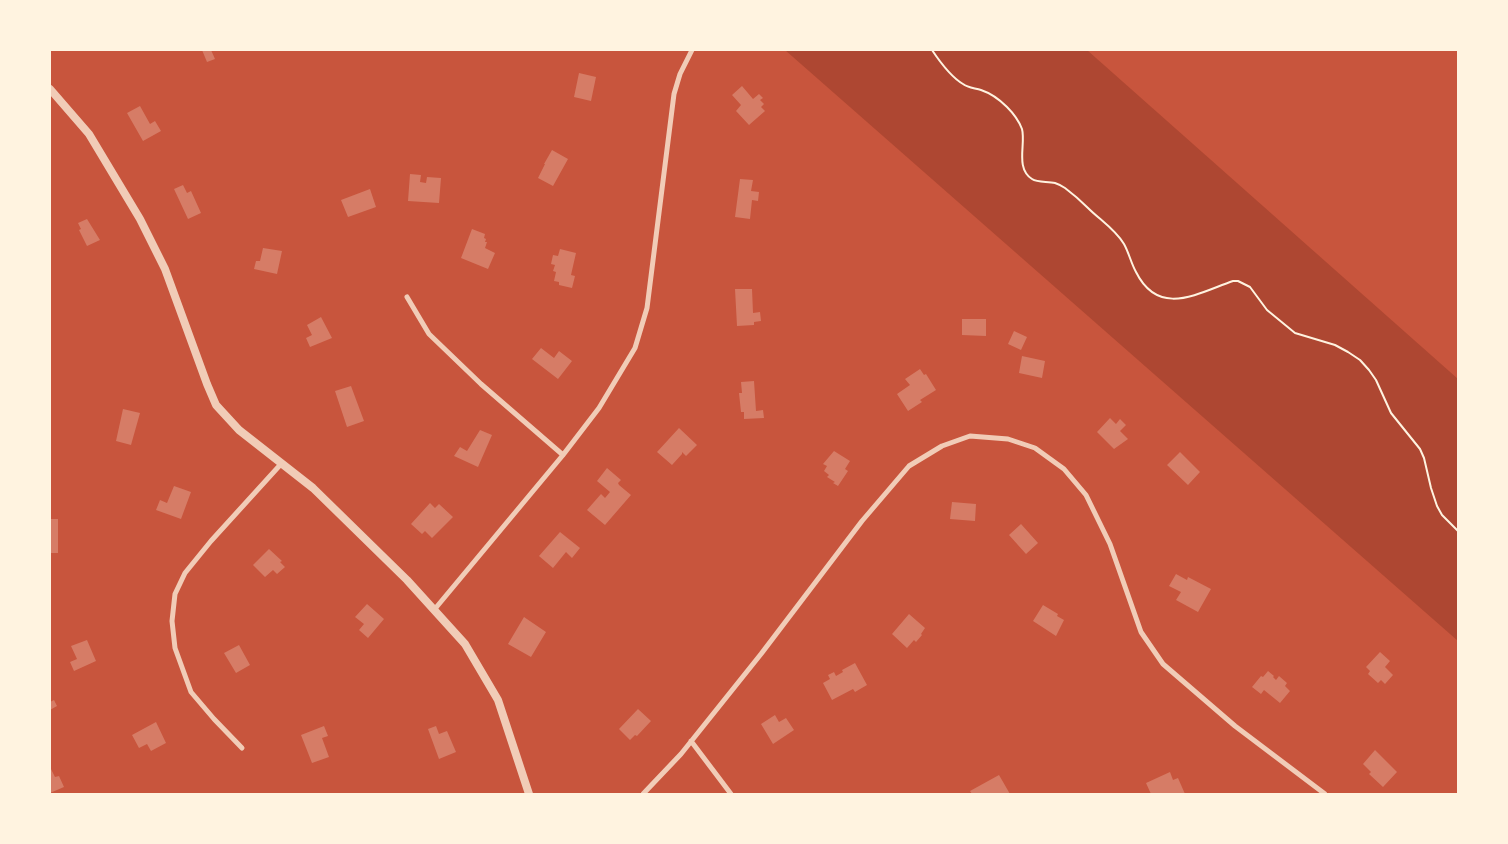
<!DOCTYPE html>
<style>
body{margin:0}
#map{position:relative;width:1508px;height:844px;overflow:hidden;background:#c8553d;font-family:Rubik,sans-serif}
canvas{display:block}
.frame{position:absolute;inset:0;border:51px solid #fff3e0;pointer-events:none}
</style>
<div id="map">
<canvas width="1508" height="844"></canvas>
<div class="frame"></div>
</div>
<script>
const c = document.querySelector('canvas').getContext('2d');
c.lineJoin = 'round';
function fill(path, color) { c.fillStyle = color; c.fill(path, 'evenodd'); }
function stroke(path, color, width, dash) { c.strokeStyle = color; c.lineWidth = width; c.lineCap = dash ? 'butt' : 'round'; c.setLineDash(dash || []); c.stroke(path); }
fill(new Path2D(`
 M785,50h302l371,329v262z`), '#ae4732');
fill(new Path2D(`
 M202,50h9l4,9 -8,3z
 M579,73l17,4 -5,24 -17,-4z
 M742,86l11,13 6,-5 4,4 -3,2 4,4 -3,3 4,4 -16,14 -13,-14 5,-6 -9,-10z
 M140,106l10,18 5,-3 6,10 -18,10 -16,-28z
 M552,150l16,9 -15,27 -15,-8 7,-14h-1z
 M410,174l11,1 -1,7 6,1 1,-6 14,1 -2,25 -31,-2z
 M740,179l13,1 -2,11 8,1 -1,9 -6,-1 -2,19 -15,-2z
 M183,185l4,8 4,-2 10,22 -13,6 -14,-30z
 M370,189l6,18 -28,10 -7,-17z
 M87,219l13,21 -13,6 -8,-16 2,-1 -3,-6z
 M472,229l13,5 -1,4 2,1 -1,3h2l-2,6 10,5 -7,16 -27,-11z
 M263,248l19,3 -5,23 -23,-5 2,-8h4z
 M560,249l16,4 -5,22 4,1 -3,12 -13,-3v-3l-5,-1 2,-9 -3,-1 2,-6 -4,-1 2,-9 5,1z
 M735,289h17l1,24 7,-1 1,9 -7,1v3l-17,1z
 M321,317l11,21 -22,9 -4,-9 6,-3 -5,-10z
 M962,319h24v17l-24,-1z
 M1014,331l13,6 -6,13 -13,-6z
 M541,348l13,10 5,-7 13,10 -14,18 -26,-20z
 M1022,356l23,5 -3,17 -23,-5z
 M920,369l4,6 2,-1 10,16 -16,10 2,2 -14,9 -11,-17 13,-9 -5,-6z
 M754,381l2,30 7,-1 1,8 -20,1v-7h-3l-2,-19h3l-1,-11z
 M351,386l13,35 -17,6 -12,-36z
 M123,409l17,4 -9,32 -15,-4z
 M1110,418l6,6 4,-5 6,6 -6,6 8,8 -14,10 -17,-17z
 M679,428l18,17 -11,11 -4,-4v2l-10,11 -15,-13z
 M480,430l12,5 -14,32 -24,-11 6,-9 7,4z
 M834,451l16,10 -5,8 3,2 -10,15 -5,-3 2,-1 -8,-5 2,-2 -5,-4 3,-5 -4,-2z
 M1180,452l20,20 -12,13 -21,-20z
 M607,468l14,12 -3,3 1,2 12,10 -26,30 -18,-15 14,-16 4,4 5,-6 -13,-11z
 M174,486l17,6 -10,27 -25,-9 4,-10 7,3z
 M952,502l24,2 -1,17 -25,-2z
 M430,503l5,5 4,-4 14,13 -21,21 -7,-7 -3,3 -11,-10z
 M50,519h8v34h-8z
 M1021,524l17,19 -12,11 -17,-19z
 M560,532l20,16 -8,10 -6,-6 -13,16 -14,-12z
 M269,549l13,12 -2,1 5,5 -8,7 -4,-4 -8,7 -12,-12z
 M1176,574l11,6 1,-3 23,12 -13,23 -22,-12 5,-8 -12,-6z
 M367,604l17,15 -16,19 -9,-8 5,-6 -9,-7z
 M1043,605l15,9 -1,2 7,4 -8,16 -23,-15z
 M909,614l16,14 -4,6 1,1 -6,7 -2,-2 -7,8 -15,-14z
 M524,617l22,15 -15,25 -23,-13z
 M87,640l9,21 -22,10 -4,-9 7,-3 -6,-13z
 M239,645l11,20 -14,8 -12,-20z
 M1380,652l10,9 -5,6 8,8 -8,9 -4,-4 -3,3 -10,-9 2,-3 -4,-4z
 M855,663l12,22 -12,7 -2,-3 -21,11 -9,-17 7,-4 -2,-4 6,-3 2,4 7,-4 -1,-2z
 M1268,671l6,5 -1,1 3,3 3,-4 8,7 -2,3 5,5 -10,12 -16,-13 -3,4 -9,-7 9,-11 2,1z
 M54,700l3,6 -7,4v-8z
 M638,709l13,12 -14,15 -2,-1 -5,5 -11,-11z
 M775,715l4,7 7,-4 8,12 -21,14 -12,-20z
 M156,722l10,21 -15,8 -4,-7 -8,4 -7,-13z
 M324,726l4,10 -6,2 7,19 -17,6 -11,-28z
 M436,726l3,8 8,-3 9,21 -17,7 -11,-30z
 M1375,750l22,22 -14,15 -14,-13 2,-2 -8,-8z
 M50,767l5,10 4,-1 5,11 -14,6z
 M1170,772l3,8 5,-2 7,16h-34l-5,-11z
 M999,775l11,19h-38l-2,-3z`), '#d67c66');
stroke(new Path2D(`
 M932,50c8,12 19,27 31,34 5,4 12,4 18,6 9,3 19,10 26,17 6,6 12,14 15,22 4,15 -7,39 10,50 6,4 16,2 23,4 3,1 7,3 10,5 8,6 16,13 23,20 12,12 27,21 36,36 5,9 7,19 12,28 23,46 62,21 97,9h5l12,6 17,23 28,23 40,12 13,7 12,8 9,10 7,10 15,33 29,36 4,9 7,30 6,18 5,9 16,16`), '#fff3e0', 2);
stroke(new Path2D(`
 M407,297l22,37 52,50 82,71
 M434,610l129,-155 36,-47 36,-60 12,-40 27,-214 6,-20 12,-24
 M691,741l40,53
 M242,748l-28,-29 -23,-27 -16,-44 -3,-27 3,-27 10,-21 26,-32 70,-77
 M643,794l38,-40 80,-100 101,-133 47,-55 33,-20 28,-10 38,3 27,9 29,21 22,26 24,49 31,88 22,32 72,62 90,68`), '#f1ccb7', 5);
stroke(new Path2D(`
 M50,89l39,45 51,85 25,50 42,115 9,21 23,25 74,58 94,92 58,64 33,56 31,94`), '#f1ccb7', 8);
</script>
